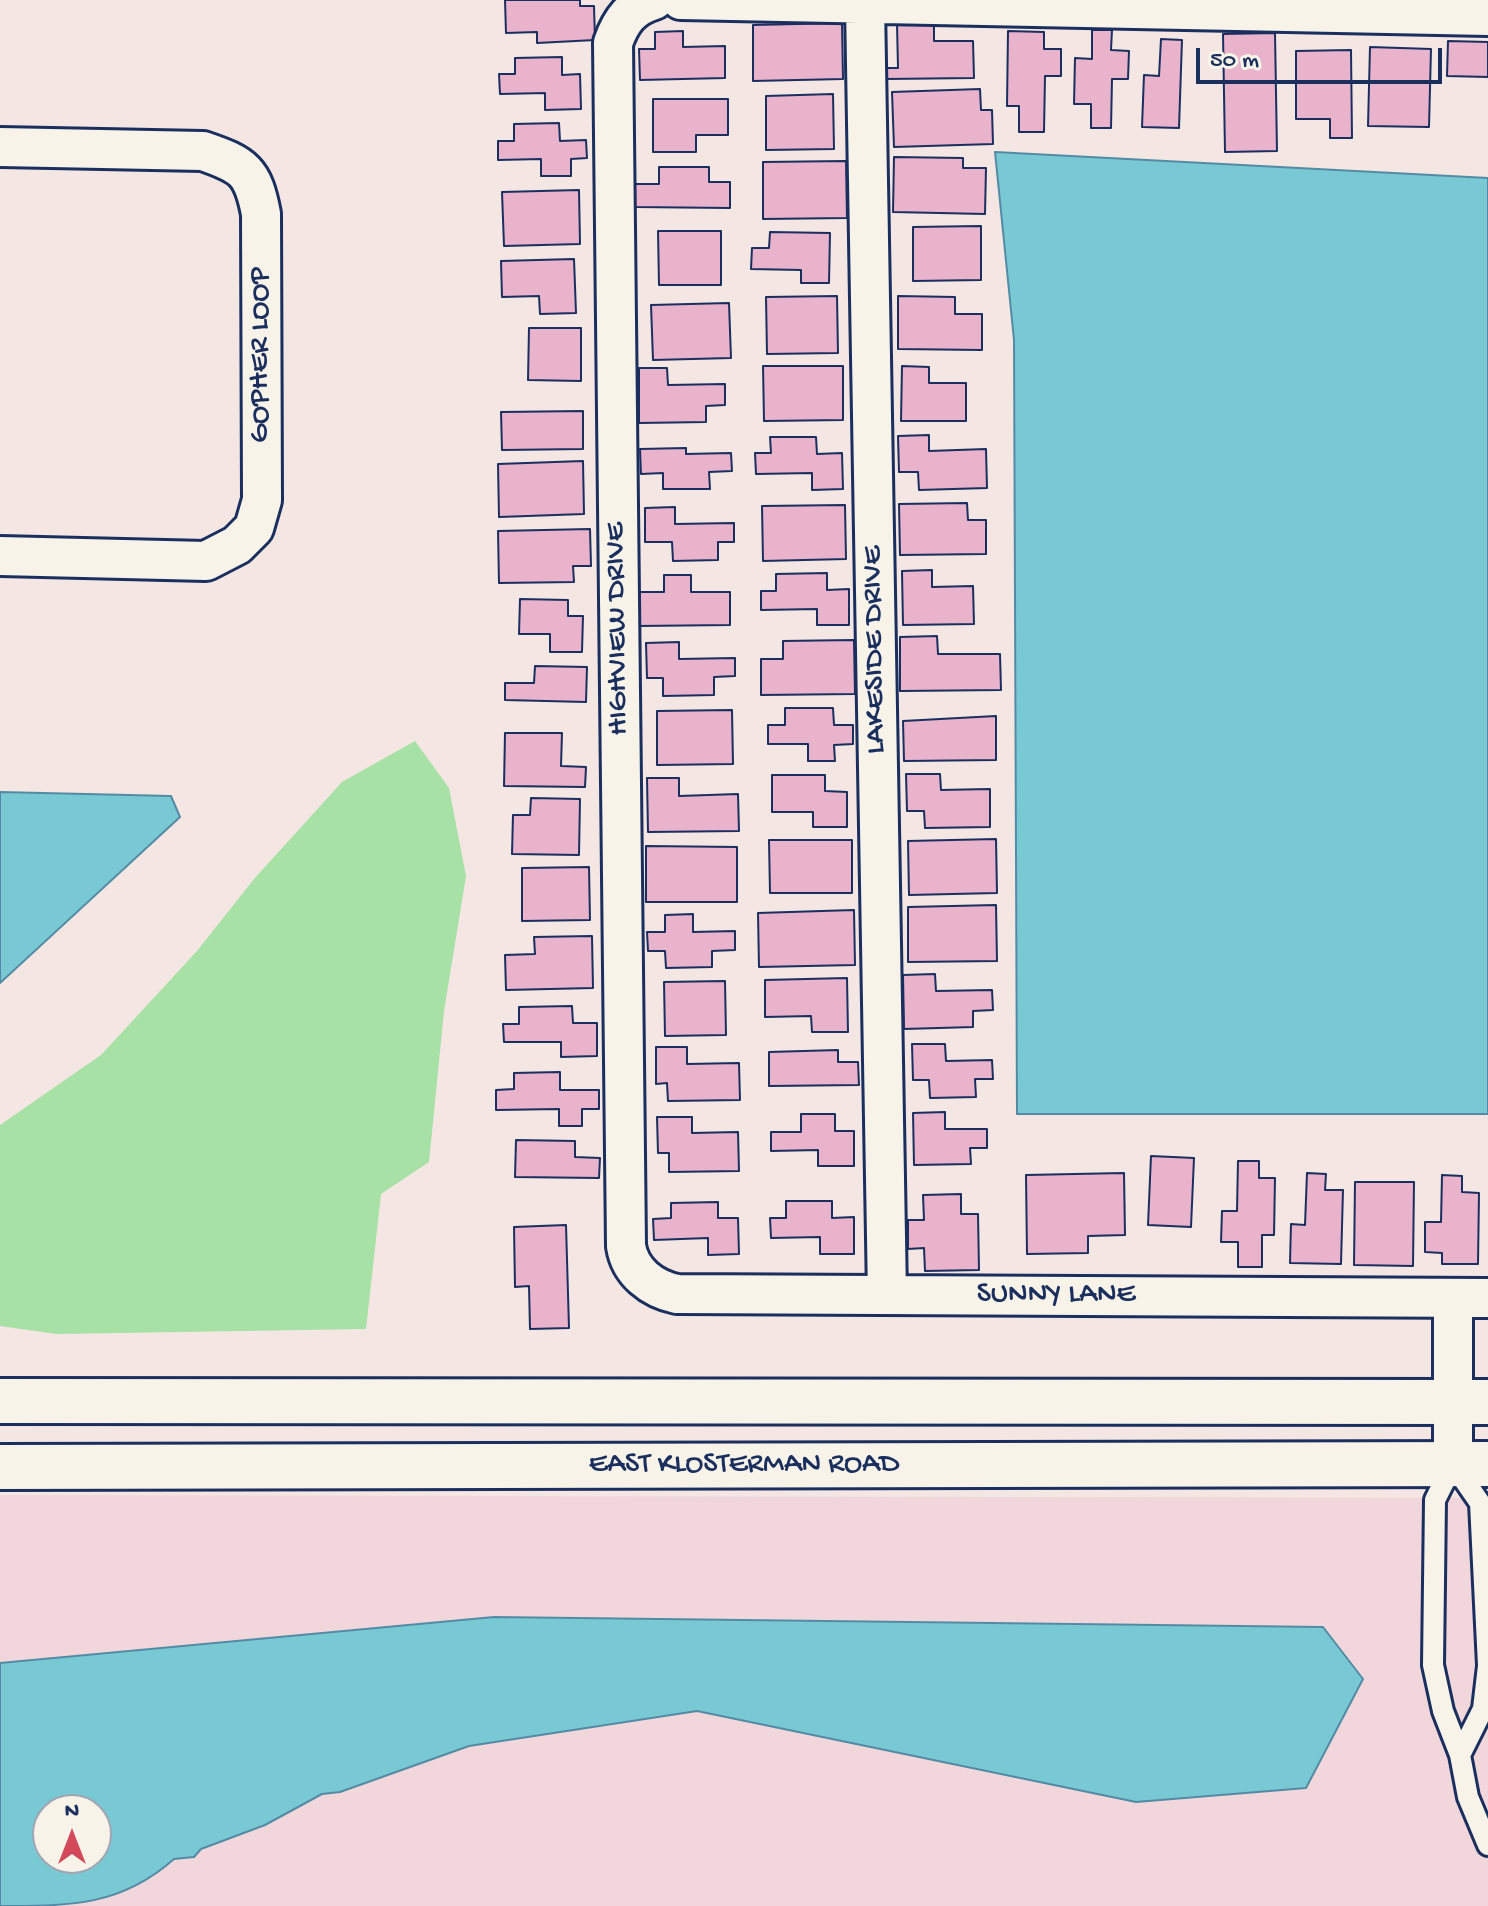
<!DOCTYPE html>
<style>
body{margin:0}
#map{position:relative;width:1488px;height:1906px;overflow:hidden;background:#f4e6e2;font-family:"Gochi Hand",sans-serif}
canvas{display:block}
.north{position:absolute;left:32px;top:1794px;width:80px;height:80px;box-sizing:border-box;background:#f7f3e8;border:2px solid #9fa5b1;border-radius:50%;rotate:0deg;font-size:22px;font-weight:700;line-height:32px;text-align:center;color:#1b2f5e}
.north::after{content:'';display:block;margin:auto;width:28px;height:36px;background:#d1495b;clip-path:polygon(50% 0,100% 100%,50% 72%,0 100%)}
.scale{position:absolute;left:1196px;top:48px;width:246px;height:36px;box-sizing:border-box;border:4px solid #1b2f5e;border-top:0;padding-left:10px;font-size:24px;line-height:28px;white-space:nowrap;color:#1b2f5e;-webkit-text-stroke:6px #f7f3e8;paint-order:stroke}
</style>
<div id="map">
<canvas width="1488" height="1906"></canvas>
<div class="north">N</div>
<div class="scale">50 m</div>
</div>
<script>
const c = document.querySelector('canvas').getContext('2d');
c.lineJoin = 'round';
function fill(path, color) { c.fillStyle = color; c.fill(path, 'evenodd'); }
function stroke(path, color, width, dash) { c.strokeStyle = color; c.lineWidth = width; c.lineCap = dash ? 'butt' : 'round'; c.setLineDash(dash || []); c.stroke(path); }
function label(font, color, halo, rows, align = 'center') {
  c.font = font + ' "Gochi Hand",sans-serif'; c.lineWidth = 6; c.setLineDash([]); c.textBaseline = 'middle'; c.strokeStyle = halo; c.fillStyle = color; for (const [text, x, y, turn = 0] of rows) {
    c.save(); c.translate(x, y); c.rotate((+turn || 0) * Math.PI / 180); c.textAlign = isNaN(turn) ? turn : align; if (halo) c.strokeText(text, 0, 0); c.fillText(text, 0, 0); c.restore();
  }
}
fill(new Path2D(`
 M0,1495l1488,3v408h-1488zM48,1810h48v48h-48z`), '#f1d7db');
fill(new Path2D(`
 M415,741l34,47 17,88 -22,135 -15,151 -48,32 -15,135 -310,5 -56,-8v-201l101,-70 96,-104 57,-72 88,-97z`), '#a7e1a6');
const water = new Path2D(`
 M995,152l493,26v936h-471l-3,-774z
 M0,792l171,4 9,21 -180,166z
 M494,1617l829,10 40,52 -57,109 -170,14 -439,-91 -228,35 -129,46 -18,2 -57,31 -64,24 -7,8 -20,2c-53,47 -103,47 -174,47v-243zM48,1810h48v48h-48z`);
fill(water, '#79c9d4');
stroke(water, '#538ba5', 2);
const building = new Path2D(`
 M505,0h75v6h14l1,34 -58,3v-11l-31,1z
 M842,23l1,56 -90,2v-56z
 M934,23v18h39l1,37 -88,1v-11h12l-1,-44z
 M1092,30h20l-1,20 18,1 -1,28h-16l-1,49h-20v-24h-17l1,-46 17,1z
 M683,31v16l42,-1v32l-85,2 -1,-31h16v-17z
 M1008,31l36,1v17h17v27h-16l-1,56h-25v-26h-12z
 M1275,33l2,118 -52,1 -2,-118z
 M1161,39l21,1 -3,88 -37,-1 2,-52 15,1z
 M1448,41l40,1v35l-41,-1z
 M1370,47l61,2 -2,78 -61,-1z
 M1351,50l1,88h-22v-19h-34v-68z
 M562,57v18l18,-1 1,35 -36,1v-17l-45,1 -1,-20h16v-16z
 M980,89l1,21h11l1,34 -99,3 -2,-55z
 M833,94l1,55 -68,1v-54z
 M653,99h75v36h-32v17h-43z
 M559,123l1,18 26,-1 1,18 -16,1v17h-30v-17l-43,1v-19h16v-17z
 M894,157l69,1v10h23l-1,46 -92,-2z
 M846,161l1,57 -84,1v-57z
 M659,167h50v15h21v26l-95,-1v-23h24z
 M579,190l1,54 -76,2 -2,-54z
 M981,226v54l-68,1v-54z
 M658,231h63v54h-62z
 M770,232l60,1 -1,50h-28v-13l-50,-1 1,-21h17z
 M574,259l2,54 -36,1 -1,-18 -37,1 -1,-36z
 M837,296l1,57 -71,1 -1,-57z
 M898,296l57,1v17h27v36l-84,-1z
 M729,303l2,55 -78,2 -2,-55z
 M529,328h52v53l-53,-1z
 M763,366h80v54l-79,1z
 M902,366l27,1v16h37v38h-65z
 M639,368h28l1,17 57,-1v21l-19,1v16l-67,1z
 M583,411v38l-81,1 -1,-38z
 M929,435v16l57,-2 1,39 -68,2 -1,-18h-19l-1,-36z
 M770,437h46l1,17 25,-1 1,36 -31,1v-17l-56,1 -1,-21h16z
 M686,448v6l45,-1 1,18 -23,1 1,17h-47v-16l-22,1 -1,-25z
 M583,461l1,53 -85,3 -1,-53z
 M967,503l1,17h18v34l-86,1 -1,-51z
 M845,505l1,54 -83,2 -1,-55z
 M675,507v17l59,-1v19h-16v18l-45,1 -1,-19h-27v-34z
 M590,529l1,37h-18l1,16 -75,1 -1,-52z
 M932,570v17l41,-1 1,38 -71,1 -1,-54z
 M827,573v17l22,-1v36h-32v-16l-56,1v-19h15v-17z
 M664,575h27v17h39v33l-93,1v-34h27z
 M520,599l48,1v16h15l-1,36h-32v-18h-31z
 M937,636l1,18h62l1,36 -101,1v-54z
 M854,640l1,54 -94,1v-36h22v-18z
 M679,642v17l56,-1v18l-21,1v18l-51,1v-18h-16l-1,-35z
 M535,666l52,1 -1,35 -81,-2v-17h29z
 M785,708h48l1,17h19v19l-19,1 1,16h-27v-17h-40v-19h17z
 M732,710l1,54 -76,1v-54z
 M996,716v44l-92,1 -1,-40z
 M505,733h57l-1,33 25,1 -1,20 -81,-1z
 M906,774h34l1,16 49,-1v38l-65,1 -1,-17h-17z
 M772,775h53v16l22,1v35h-34v-15h-41z
 M647,778h32v18l59,-2 1,37 -91,1z
 M531,798l49,1 -1,56 -67,-1 1,-39h17z
 M996,839l1,54 -88,2 -1,-54z
 M769,840h83v53h-82z
 M646,846l91,1v55h-91z
 M589,867l1,53 -68,1v-53z
 M996,905l1,56 -89,1v-55z
 M854,910l1,55 -96,2 -1,-54z
 M693,914v18l42,-1v19l-23,1v16l-46,1 -1,-17h-17l-1,-19h18v-17z
 M592,936l1,52 -87,2 -1,-35 30,-1 -1,-17z
 M935,974l1,17 56,-1 1,20 -20,1v16l-69,2 -1,-54z
 M847,978l1,54h-36l-1,-16 -46,1v-37z
 M725,981l1,54 -61,1 -1,-54z
 M572,1006l1,17h24v33l-36,1v-15h-57l-1,-18h16v-17z
 M912,1044h33l1,17 46,-1 1,19h-18l1,18 -46,1 -1,-18h-16z
 M656,1047h31v17l52,-1 1,37 -72,1 -1,-18 -11,1z
 M838,1050v12h20l1,23 -90,1v-34z
 M560,1072v18h39v19h-17v17h-23v-17l-63,1v-20l18,-1v-16z
 M945,1112v17h42v19h-17l1,16 -57,1 -1,-52z
 M801,1114h34v17h19v35h-36v-16l-47,1v-19h30z
 M657,1117h35v16l46,-1 1,39 -70,1v-19h-11z
 M516,1140l59,1v16l25,1 -1,20 -84,-1z
 M1151,1156l43,2 -3,69 -43,-2z
 M1238,1161h21v17h16l-1,57h-12v32h-24v-25h-17l1,-31h15z
 M1124,1173l1,62 -37,1v17l-61,1 -1,-79z
 M1307,1173l19,1 -1,16h18l-2,74 -51,-1 1,-39 14,1z
 M1442,1175l20,1v16l17,1 -1,71h-36v-11l-17,-1v-30h16z
 M1355,1182h59l-1,84 -59,-1z
 M961,1194v20h17l1,56 -54,1 -1,-23 -16,1v-29h16l-1,-25z
 M786,1201h46v17l22,-1v37h-34v-17l-49,1 -1,-20h16z
 M718,1202v16h20l1,36 -31,1v-17l-54,2 -1,-21 18,-1v-15z
 M566,1225l3,103 -39,1 -1,-43 -14,1 -1,-60z`);
fill(building, '#e9b3cc');
stroke(building, '#1b2f5e', 2);
const lane = new Path2D(`
 M1488,1665l-8,-162 -27,-39 -18,36 -2,165 10,46 17,44 8,42 20,48
 M1460,1755l23,-46 5,-43`);
const street = new Path2D(`
 M654,0c-23,7 -33,20 -41,43l13,1203c4,26 26,43 51,48l811,4
 M681,0l807,16
 M865,5l22,1290
 M0,147l203,4c41,14 50,20 58,63l1,286 -8,28 -17,17 -31,16 -206,-5
 M1453,1299v165`);
const secondary = new Path2D(`
 M0,1401l1488,1
 M0,1467l1488,-3`);
stroke(lane, '#1b2f5e', 26);
stroke(street, '#1b2f5e', 44);
stroke(secondary, '#1b2f5e', 50);
stroke(lane, '#f7f3e8', 20);
stroke(street, '#f7f3e8', 38);
stroke(secondary, '#f7f3e8', 44);
label('30px', '#1b2f5e', '#f7f3e8', [
 ["GOPHER LOOP",262,355,-90],
 ["HIGHVIEW DRIVE",619,629,-91],
 ["LAKESIDE DRIVE",876,650,-91],
 ["SUNNY LANE",1056,1296],
 ["EAST KLOSTERMAN ROAD",744,1466]
]);
</script>
